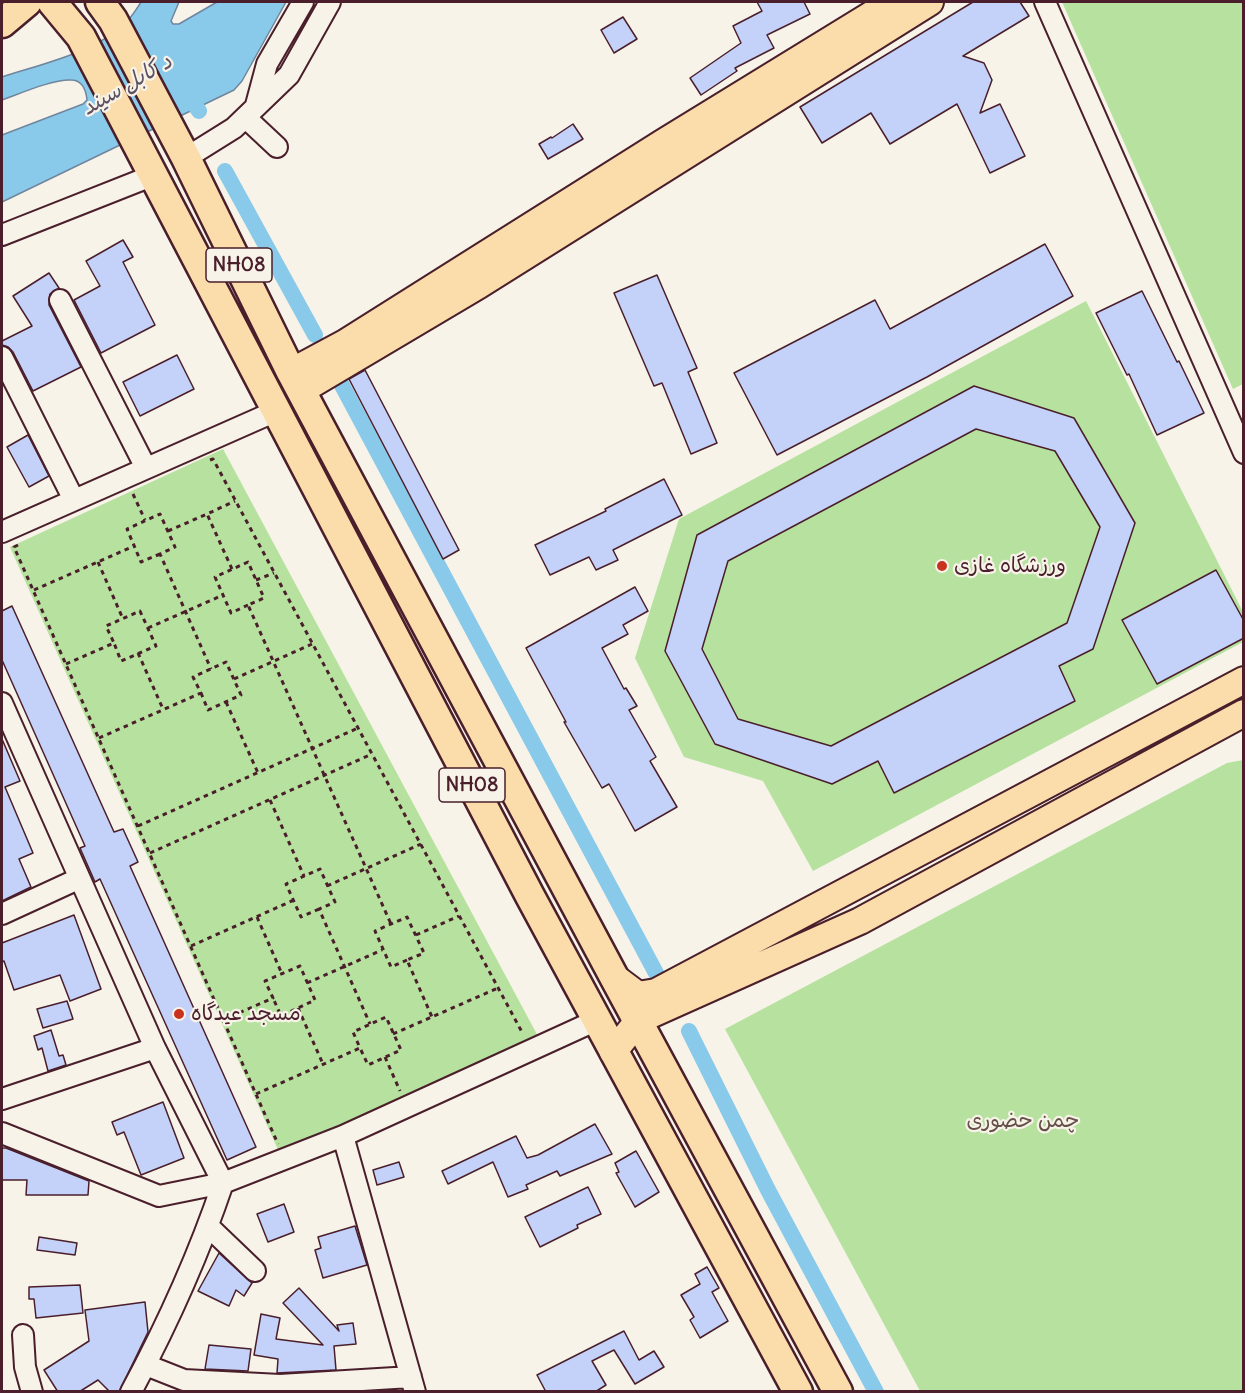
<!DOCTYPE html>
<meta charset="utf-8">
<style>
body{margin:0}
#map{position:relative;width:1245px;height:1393px;overflow:hidden;background:#f7f3e8;font-family:Delius,sans-serif}
canvas{display:block}
.frame{position:absolute;inset:0;border:3px solid #4a1f2b;pointer-events:none}
</style>
<div id="map">
<canvas width="1245" height="1393"></canvas>
<div class="frame"></div>
</div>
<script>
const c = document.querySelector('canvas').getContext('2d');
c.lineJoin = 'round';
function fill(path, color) { c.fillStyle = color; c.fill(path, 'evenodd'); }
function stroke(path, color, width, dash) { c.strokeStyle = color; c.lineWidth = width; c.lineCap = dash ? 'butt' : 'round'; c.setLineDash(dash || []); c.stroke(path); }
function label(font, color, halo, rows, align = 'center') {
  c.font = font + ' Delius,"Playpen Sans Arabic",sans-serif'; c.lineWidth = 4.5; c.setLineDash([]); c.textBaseline = 'middle'; c.strokeStyle = halo; c.fillStyle = color; for (const [text, x, y, turn = 0] of rows) {
    c.save(); c.translate(x, y); c.rotate((+turn || 0) * Math.PI / 180); c.textAlign = isNaN(turn) ? turn : align; if (halo) c.strokeText(text, 0, 0); c.fillText(text, 0, 0); c.restore();
  }
}
fill(new Path2D(`
 M1062,2h181v382l-10,5z
 M1086,301l157,311v30l-430,229 -50,-90 -79,-24 -49,-99 44,-139z
 M223,449l317,591 -261,112 -269,-605z
 M1243,760v631h-323l-195,-362 502,-266z`), '#b6e19e');
const water = new Path2D(`
 M141,2h38l-8,19 2,3h6l38,-22h69l-44,79 -8,9 -232,112v-67l81,-31 4,-4c-1,-10 -4,-20 -16,-20 -18,-1 -52,14 -69,20v-23c39,-13 97,-25 126,-57 5,-5 9,-12 13,-18z`);
fill(water, '#89c9ea');
stroke(water, '#70859e', 1.5);
stroke(new Path2D(`
 M184,89l15,22
 M225,171l90,164
 M337,376l319,597
 M689,1031l79,159 108,202`), '#89c9ea', 16);
const building = new Path2D(`
 M757,2h47l6,12 -43,21 7,13 -39,20 2,3 -36,24 -11,-17 51,-35 -8,-17 29,-15z
 M973,2h47l9,14 -66,40 21,7 8,17 -12,33 20,-9 25,52 -35,17 -33,-69 -67,40 -19,-31 -49,30 -22,-36z
 M623,17l14,22 -23,14 -13,-23z
 M573,124l10,15 -35,20 -9,-15 12,-7 1,1z
 M123,240l10,17 -10,5 32,63 -54,28 -27,-53 26,-14 -14,-25z
 M1045,244l28,52 -146,81 -150,78 -43,-82 141,-73 15,29z
 M49,273l10,15 -9,6 -1,11 32,62 -48,24 -20,-39 -5,-5 -6,-2v-4l30,-15 -19,-30z
 M657,275l40,93 -9,4 29,71 -26,11 -29,-71 -8,3 -40,-93z
 M1142,291l35,71 2,-1 25,52 -47,22 -28,-61 -2,1 -31,-62z
 M177,355l17,34 -54,27 -17,-34z
 M365,370l94,180 -16,9 -94,-180z
 M974,386l100,32 61,105 -42,126 -34,17 16,35 -181,92 -16,-32 -46,23 -117,-40 -50,-93 32,-116zM976,429l79,22 45,76 -33,96 -236,123 -93,-27 -36,-70 26,-88z
 M28,435l21,41 -20,11 -22,-40z
 M664,479l18,36 -69,35 5,10 -22,10 -7,-13 -39,18 -15,-30 71,-34 -1,-2z
 M1216,570l28,51v17l-87,46 -35,-64z
 M635,587l13,24 -25,14 5,9 -26,14 22,41 2,-1 11,18 -8,4 27,47 -6,4 27,46 -42,24 -26,-47 -7,4 -38,-66h2l-40,-74z
 M12,606l102,226 9,-3 15,33 -8,4 126,281 -29,13 -127,-281 -5,3 -15,-34 5,-2 -83,-186v-49z
 M2,739l18,42 -15,6 28,66 -14,6 12,28 -29,14z
 M74,915l27,74 -31,12 -10,-26 -46,15 -10,-29 -2,1v-19z
 M67,1001l6,18 -30,9 -6,-19z
 M51,1030l8,26 4,-1 3,10 -18,6 -6,-23 -4,2 -4,-14z
 M163,1102l21,56 -43,17 -17,-43 -7,3 -5,-13z
 M595,1124l17,30 -52,22 -3,-5 -31,14 2,4 -20,8 -15,-35 -45,22 -6,-13 74,-35 11,22 11,-3z
 M2,1148h4l83,33 -1,14h-62l1,-15h-25z
 M636,1151l23,41 -24,15 -19,-34 3,-1 -4,-9z
 M399,1162l5,15 -27,8 -4,-15z
 M588,1187l13,27 -24,11 1,3 -38,19 -15,-30z
 M284,1204l10,28 -26,10 -11,-28z
 M355,1226l12,39 -44,13 -8,-28 6,-2 -3,-11z
 M39,1237l38,6 -2,12 -38,-5z
 M219,1253l33,30 -8,13 -8,-6 -7,16 -31,-15z
 M707,1267l12,21 -7,4 16,29 -28,17 -10,-18 4,-3 -13,-22 19,-11 -5,-10z
 M80,1285l3,28 -47,5 -2,-19h-5v-12z
 M299,1288l40,43 -2,-6 16,-2 3,21 -22,2 2,24 -59,3 1,-14 -24,-4 7,-41 19,4 -4,21 47,6 -40,-42z
 M145,1302l3,30 -29,60h-9l-12,-12 -19,12h-21l-14,-22 45,-29 -4,-31z
 M624,1331l15,29 15,-9 10,16 -29,17 -21,-34 -22,11 14,24 -11,7h-49l-9,-17z
 M209,1345l42,4 -3,22 -43,-2z`);
fill(building, '#c4d1f8');
stroke(building, '#4a1f2b', 1.5);
const minor = new Path2D(`
 M1045,2l199,451
 M256,105l11,-41 36,-62
 M246,118l31,29
 M186,158l48,-30 55,-53 41,-73
 M2,235l152,-60
 M60,300l86,168
 M2,357l72,143
 M2,532l274,-121
 M2,703l153,345 68,135c-24,71 -56,142 -92,209
 M2,914l76,-35
 M2,1099l153,-51
 M2,1133l157,63 64,-13 120,-47 254,-116
 M343,1136l72,256
 M208,1226l47,45
 M23,1335l2,32 7,25
 M146,1365l38,15 96,5 131,-8`);
const major = new Path2D(`
 M291,372l54,-29 319,-201 228,-140
 M302,390l177,-105 451,-283
 M614,977l24,18 18,-3 588,-312
 M613,1052l26,-32 221,-99 384,-208`);
const highway = new Path2D(`
 M52,2l29,35 449,859 268,496
 M100,2l13,18 73,138 105,214 323,605 224,415
 M2,23l25,-21`);
stroke(minor, '#4a1f2b', 24);
stroke(major, '#4a1f2b', 30);
stroke(highway, '#4a1f2b', 33);
stroke(new Path2D(`
 M210,460l3,-1 310,575
 M133,494l12,26
 M168,531l39,-17
 M18,545l-4,2 264,597
 M160,554l-19,8 -14,-33 33,-15 15,33 -15,7 51,115
 M98,562l25,57
 M232,569l-25,-55 28,-13
 M256,580l18,-7
 M34,590l100,-44
 M248,605l-17,8 -16,-36 33,-15 16,36 -16,7 143,319
 M148,628l75,-33
 M138,653l25,56
 M66,664l48,-21 -8,-17 34,-15 16,35 -35,15 -7,-18
 M234,679l78,-35
 M226,702l32,71
 M99,738l102,-45 -8,-16 33,-15 15,33 -33,15 -7,-17
 M270,800l34,76
 M138,826l220,-98
 M150,853l222,-99
 M327,886l94,-42
 M319,909l-18,8 -15,-33 34,-15 15,33 -16,7 51,115
 M257,917l25,57
 M416,935l43,-19
 M191,946l103,-46
 M407,960l-16,7 -16,-36 32,-14 17,36 -17,7 25,57
 M307,983l75,-33
 M298,1008l25,56
 M223,1020l50,-22 -8,-17 35,-15 15,34 -34,16 -8,-18
 M393,1034l105,-46
 M385,1057l15,34
 M256,1094l104,-46 -7,-16 33,-15 15,33 -33,15 -8,-17`), '#4a1f2b', 3, [4.5, 4.5]);
stroke(minor, '#f7f3e8', 20);
stroke(major, '#fbddab', 26);
stroke(highway, '#fbddab', 28);
for (const [x, y, r, color] of [
 [942,566,6,"#c8321e"],
 [179,1014,6,"#c8321e"]
]) { const dot = new Path2D(); dot.arc(x, y, r, 0, 2 * Math.PI); c.fillStyle = color; c.fill(dot); stroke(dot, '#f7f3e8', 2); }
for (const [x, y, w] of [
 [239,265,66],
 [472,785,66]
]) { const box = new Path2D(); box.roundRect(x - w / 2, y - 17, w, 34, 4.5); c.fillStyle = '#f7f3e8'; c.fill(box); stroke(box, '#4a1f2b', 1.5); }
label('bold 20px', '#4a1f2b', null, [
 ["NH08",239,265],
 ["NH08",472,785]
]);
label('21px', '#4a1f2b', '#f7f3e8', [
 ["ورزشگاه غازی",954,566],
 ["مسجد عیدگاه",191,1014]
], 'left');
label('21px', '#655048', '#f7f3e8', [
 ["چمن حضوری",1023,1121]
]);
label('italic 22px', '#5d5264', '#f7f3e8', [
 ["د کابل سيند",127,85,-30]
]);
</script>
